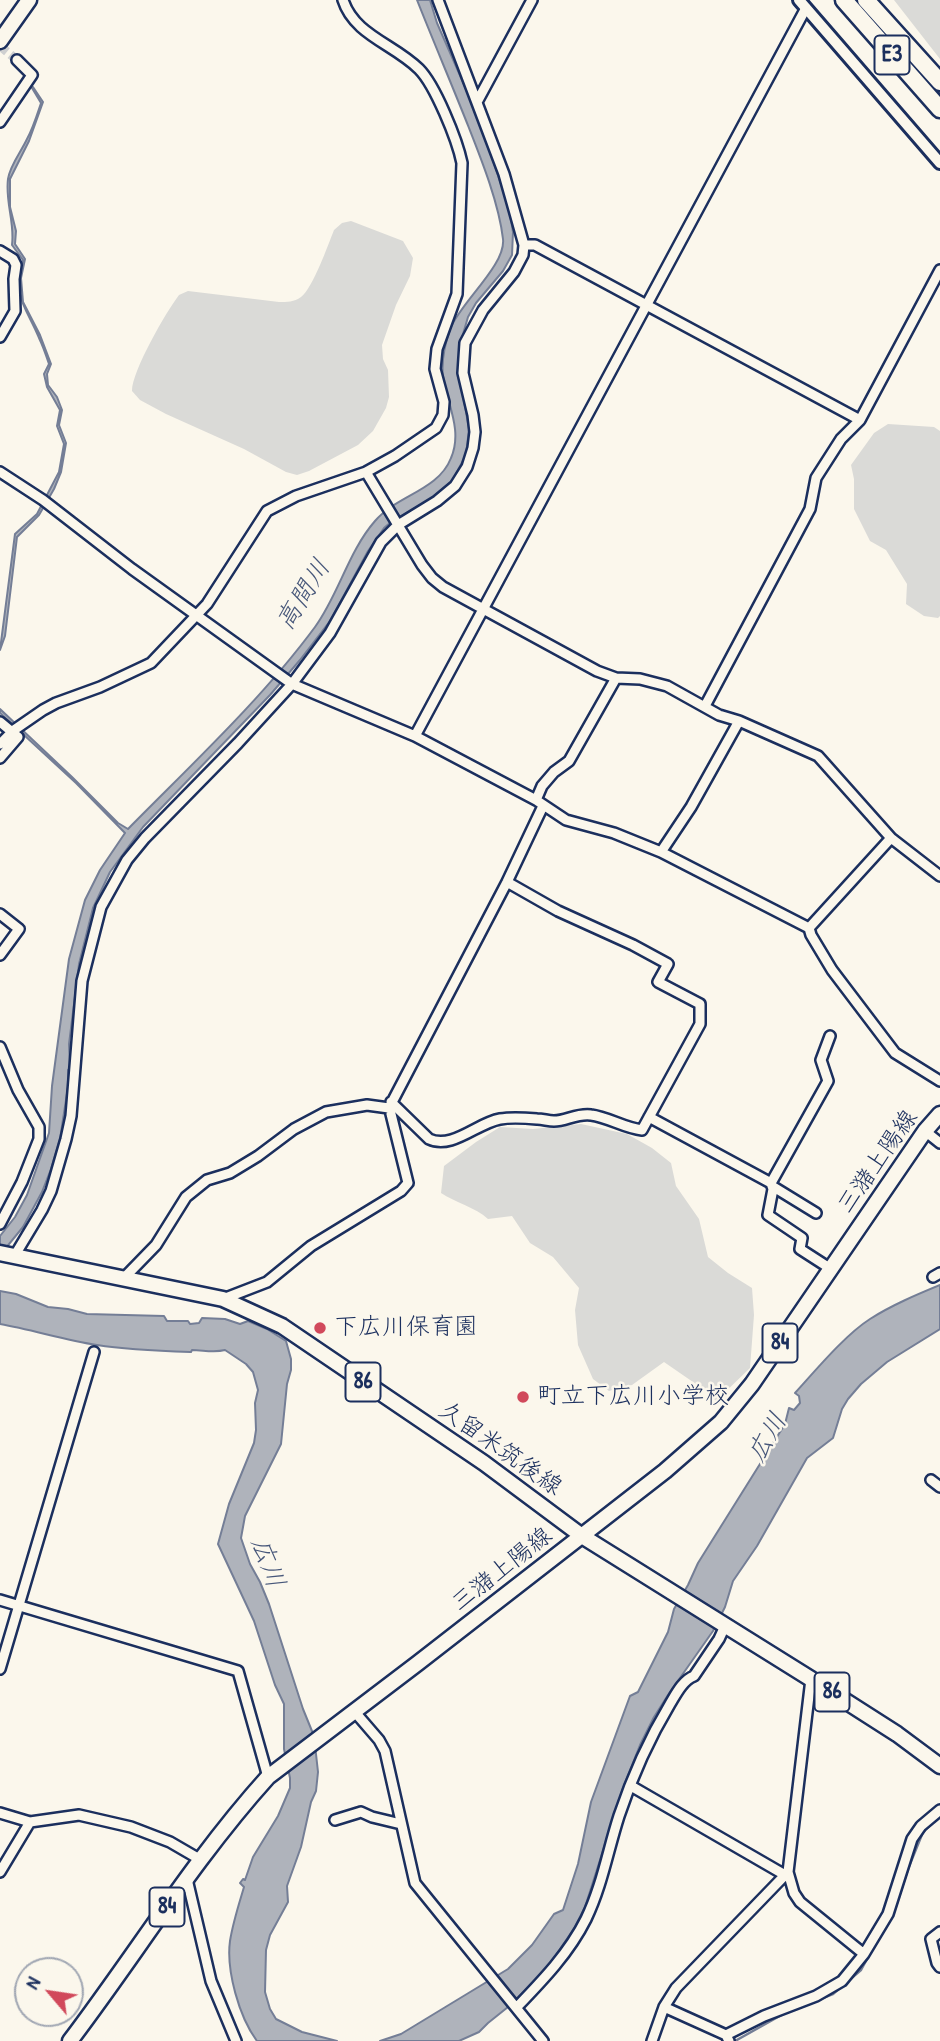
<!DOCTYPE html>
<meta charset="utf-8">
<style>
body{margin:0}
#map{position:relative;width:940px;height:2041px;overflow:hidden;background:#fbf7ec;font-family:"Patrick Hand",sans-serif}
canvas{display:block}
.north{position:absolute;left:14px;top:1957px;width:70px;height:70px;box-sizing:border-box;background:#fbf7ec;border:2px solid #a1a7b3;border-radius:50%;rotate:299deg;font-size:19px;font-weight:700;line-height:28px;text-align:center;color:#1b2f5e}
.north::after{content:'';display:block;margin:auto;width:24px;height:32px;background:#d1495b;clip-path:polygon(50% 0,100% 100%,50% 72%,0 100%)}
</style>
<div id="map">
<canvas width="940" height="2041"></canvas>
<div class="north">N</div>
</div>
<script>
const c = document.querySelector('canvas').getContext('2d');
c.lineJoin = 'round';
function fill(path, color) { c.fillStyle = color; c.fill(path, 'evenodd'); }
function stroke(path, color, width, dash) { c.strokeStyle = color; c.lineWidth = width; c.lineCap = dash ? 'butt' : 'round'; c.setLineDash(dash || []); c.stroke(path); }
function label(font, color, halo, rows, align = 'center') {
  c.font = font + ' "Patrick Hand","Klee One",sans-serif'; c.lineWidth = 5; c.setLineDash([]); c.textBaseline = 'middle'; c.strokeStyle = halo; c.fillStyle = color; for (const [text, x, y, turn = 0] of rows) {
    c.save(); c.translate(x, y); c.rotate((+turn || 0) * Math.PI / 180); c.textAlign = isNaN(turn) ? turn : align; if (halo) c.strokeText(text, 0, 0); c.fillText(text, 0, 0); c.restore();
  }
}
fill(new Path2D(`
 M894,0h46v59z
 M351,221l52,20 10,17 -3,18 -14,29 -14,40 1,14 5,11 1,27 -3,11 -13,23 -15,14 -49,26 -12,4 -11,-3 -42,-23 -78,-35 -26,-14 -8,-9c0,-20 34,-79 47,-96l9,-4 91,11c8,0 15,0 22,-5 12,-9 27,-52 33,-67l8,-7z
 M888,424l46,3 6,4v185l-2,2 -14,-2 -18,-12 1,-20 -21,-34 -16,-9 -16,-32v-30l-3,-14 23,-32z
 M581,1124l46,10 25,14 19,15 5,23 23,33 9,38 20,16 24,15 2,27 -4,53 -34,33 -10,-10 -42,-29 -32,23 -23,6 -16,-12 -15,-34 -3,-35 4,-22 -26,-31 -23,-14 -18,-27 -24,3c-13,-12 -32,-16 -47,-26l3,-27 32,-24 24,-15 33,2z`), '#dadad7');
const water = new Path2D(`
 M417,0h13l7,23 32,73 18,47 22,65 4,24 -1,23 -9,16 -27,32 -8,14 -7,24 -3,26 11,62 -3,26 -14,26 -20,17 -41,24 -7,6 -16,23 -38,70 -30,39 -30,35 -127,132 -33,45 -17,36 -14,56 -10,80 1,25 -2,1v17l-8,52 -9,30 -9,23 -19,35 -23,28v-19l15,-19 12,-22 22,-62 3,-47 17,-127 16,-59 15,-30 25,-37 -49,-50 -76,-70v-4l72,68 46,46 10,6c64,-65 133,-129 187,-202 24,-33 33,-75 60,-106 22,-26 63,-30 76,-63 12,-28 -4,-54 -8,-82 -2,-16 2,-32 7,-47 11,-27 56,-64 53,-90 -4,-35 -21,-78 -34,-111 -17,-43 -35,-85 -52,-128z
 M33,87l10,15 -14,39 -19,38v28l6,24 -1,13 10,15 -4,19 2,24 17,33 11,29 -4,10 1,11 9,12 5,13 -3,15 7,18 -5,29 -7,17 -15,26 -22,22 -12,99 -5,14 15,-116 22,-20 22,-42 5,-28 -7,-18 3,-16 -13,-23 -3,-13 5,-10c-3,-9 -6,-18 -10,-26 -12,-30 -28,-42 -16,-78l-11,-15c3,-23 -7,-43 -4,-66 2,-14 13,-27 19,-40 6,-11 10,-24 14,-36l-9,-15z
 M940,1285v44l-53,33 -26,22 -13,15 -6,10 -9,29 -26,20 -50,88 -24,35 -8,26 -12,24 -45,64 -14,22 -14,28 -17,43 -38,119 -10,20 -25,37 -16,18 -26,25 -20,16 -9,9 -20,9h-79l21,-7 107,-65 24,-24 22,-31 9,-4 15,-46 13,-62 39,-106 8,-4 30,-60 6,-23 14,-24 10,-22 87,-139 4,-16 5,2 6,-7 -1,-7 -4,-3c21,-23 50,-58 75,-74 22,-14 46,-24 70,-34z
 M0,1291l16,3 32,13 20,2 19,5 77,2 3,5h21l2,3 9,-1 3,-5 23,1 15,5 8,-3 19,8 19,12 5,18v11l-4,14 -6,60 -36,72 -4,22 9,26 10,18 9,22 34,105 11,27 4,36 -2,19 -5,11 -10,45 -14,39 1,16 -18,33 -4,15 -1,42 5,17 6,10 26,13 35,9h-80c-18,-24 -31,-71 -27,-100 3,-19 9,-37 14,-54l-4,-4 3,-4 2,1 8,-23 25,-41 12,-28v-10l-6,-29v-45l-9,-19 -21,-64 -36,-77 11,-40 25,-61 2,-13 -1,-27 3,-13 -5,-18 -7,-8 -21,-14c-11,3 -22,0 -33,0l-1,2c-31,-1 -63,-2 -94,-7 -32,-5 -64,-15 -97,-21z`);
fill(water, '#afb3bb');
stroke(water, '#747e96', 2);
stroke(new Path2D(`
 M735,2041l50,-28 48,-19 28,-24 35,-64 12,-37 15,-37 17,-16`), '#747e96', 2.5);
stroke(new Path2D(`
 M0,46l17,14`), '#cecfd0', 9, [9, 4.5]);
const minor = new Path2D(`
 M477,102l55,-102
 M0,122l32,-47 -15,-15
 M524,245h11l325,175
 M0,251l13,8 3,6 -2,14 1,32 -15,26
 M0,472l43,28 89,69 160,115 123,52 121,64 30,20 48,13 47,19 148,76 2,7 21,35 63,83 45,28
 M366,472l56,93 10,13 11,9 154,84 19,7 24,1 27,7 52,29 20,6 79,35 73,82 49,38
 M705,706l105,-197 6,-31 25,-39 19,-19 80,-150
 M0,722l18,15 -18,21
 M415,736l391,-728
 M0,744l14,-14 29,-20 13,-7 44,-16 51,-24 56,-59 60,-93 29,-15 70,-24 29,-16 41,-28 7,-13 1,-13 -9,-33 2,-20 20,-55 5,-131c-5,-24 -27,-78 -43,-94 -25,-25 -65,-34 -76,-69
 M536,800l6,-14 12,-14 15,-11 47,-83
 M661,852l30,-45 48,-86
 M0,914l19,15 -19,26
 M809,928l82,-90
 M830,1036l-9,24 7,21 -57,102 2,6 -5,26 34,23 -2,11 31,20
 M0,1047l18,43 21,37v12l-17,43 -22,42
 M391,1102l38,37c23,11 48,-16 71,-20 11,-2 26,-1 37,0 6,0 11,2 17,2 12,0 23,-8 37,-6 17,2 33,13 51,15l58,-106v-20l-42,-22 10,-18 -35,-19 -75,-34 -51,-29
 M649,1117l122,66
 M925,1131l15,12
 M772,1186l44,27
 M15,1255l27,-45 9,-19 15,-52 5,-23 11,-135 19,-74 26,-47 18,-22 93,-95 54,-59 38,-51 51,-91 17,-17 39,-24 18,-15 12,-19 6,-19 2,-16 -2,-17 -10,-42 2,-30 18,-33 31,-38 9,-17 1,-10 -20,-71 -66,-174
 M933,1277l7,-4
 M123,1279l33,-34 30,-48 21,-17 23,-7 28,-17 36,-27 32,-17 41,-7 22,3 118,-226 36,-76
 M223,1299l44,-17 44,-36 90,-55 7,-8 -17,-69
 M931,1480l9,7
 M0,1600l238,71 30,106
 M0,1669l94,-317
 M811,1679l-23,193 6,21 6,9 64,52
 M354,1711l25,29 6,11 30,132 128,158
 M631,1786l154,89
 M0,1813l30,9 49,-7 52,12 39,15 31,18
 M335,1820l26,-8 11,5 29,7
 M0,1872l30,-50
 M187,1879l24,102 25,60
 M940,1932l-9,7 6,24 3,4
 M517,2007c26,-27 52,-54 69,-88 16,-33 22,-69 33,-103 13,-39 30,-77 51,-112 6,-10 13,-24 24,-28l25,-37 6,-13
 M664,2007l62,28 3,6
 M726,2035l38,-19 52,-20 26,-15 22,-27 24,-40 24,-75 9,-13 19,-16
 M652,2041l12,-34 12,-19 112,-116`);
const tertiary = new Path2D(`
 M799,0l141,163`);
const primary = new Path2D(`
 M0,41l29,-41
 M0,1253l223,46 59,27 202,137 98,73 229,143 86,55 43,32
 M70,2041c66,-87 124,-182 198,-264l150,-114 247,-192 56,-49 31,-38 173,-253 15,-17`);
const motorway = new Path2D(`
 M844,0l96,109
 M866,0l74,82`);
stroke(minor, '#1b2f5e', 14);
stroke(tertiary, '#1b2f5e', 16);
stroke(primary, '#1b2f5e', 19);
stroke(motorway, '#1b2f5e', 21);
stroke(minor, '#fbf7ec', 9);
stroke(tertiary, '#fbf7ec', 10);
stroke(primary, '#fbf7ec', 14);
stroke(motorway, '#fbf7ec', 16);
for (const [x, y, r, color] of [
 [320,1328,7,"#d1495b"],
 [523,1397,7,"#d1495b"]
]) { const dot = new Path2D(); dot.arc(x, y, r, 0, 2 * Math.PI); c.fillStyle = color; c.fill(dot); stroke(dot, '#fbf7ec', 2.5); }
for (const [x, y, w] of [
 [892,55,35],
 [780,1343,35],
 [363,1382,35],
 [832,1692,35],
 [167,1907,35]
]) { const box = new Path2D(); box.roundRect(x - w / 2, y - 19.5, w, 39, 5); c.fillStyle = '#fbf7ec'; c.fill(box); stroke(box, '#1b2f5e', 2); }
label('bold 23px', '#1b2f5e', null, [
 ["E3",892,55],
 ["84",780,1343],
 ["86",363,1382],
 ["86",832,1692],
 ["84",167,1907]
]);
label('24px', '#1b2f5e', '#fbf7ec', [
 ["三潴上陽線",878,1162,-55],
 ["久留米筑後線",500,1449,35],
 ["三潴上陽線",502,1570,-38]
]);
label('24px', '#1b2f5e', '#fbf7ec', [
 ["下広川保育園",334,1328],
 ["町立下広川小学校",537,1397]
], 'left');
label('italic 26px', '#47577a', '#fbf7ec', [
 ["高間川",304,595,-58],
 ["広川",768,1438,-60],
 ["広川",267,1563,70]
]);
</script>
